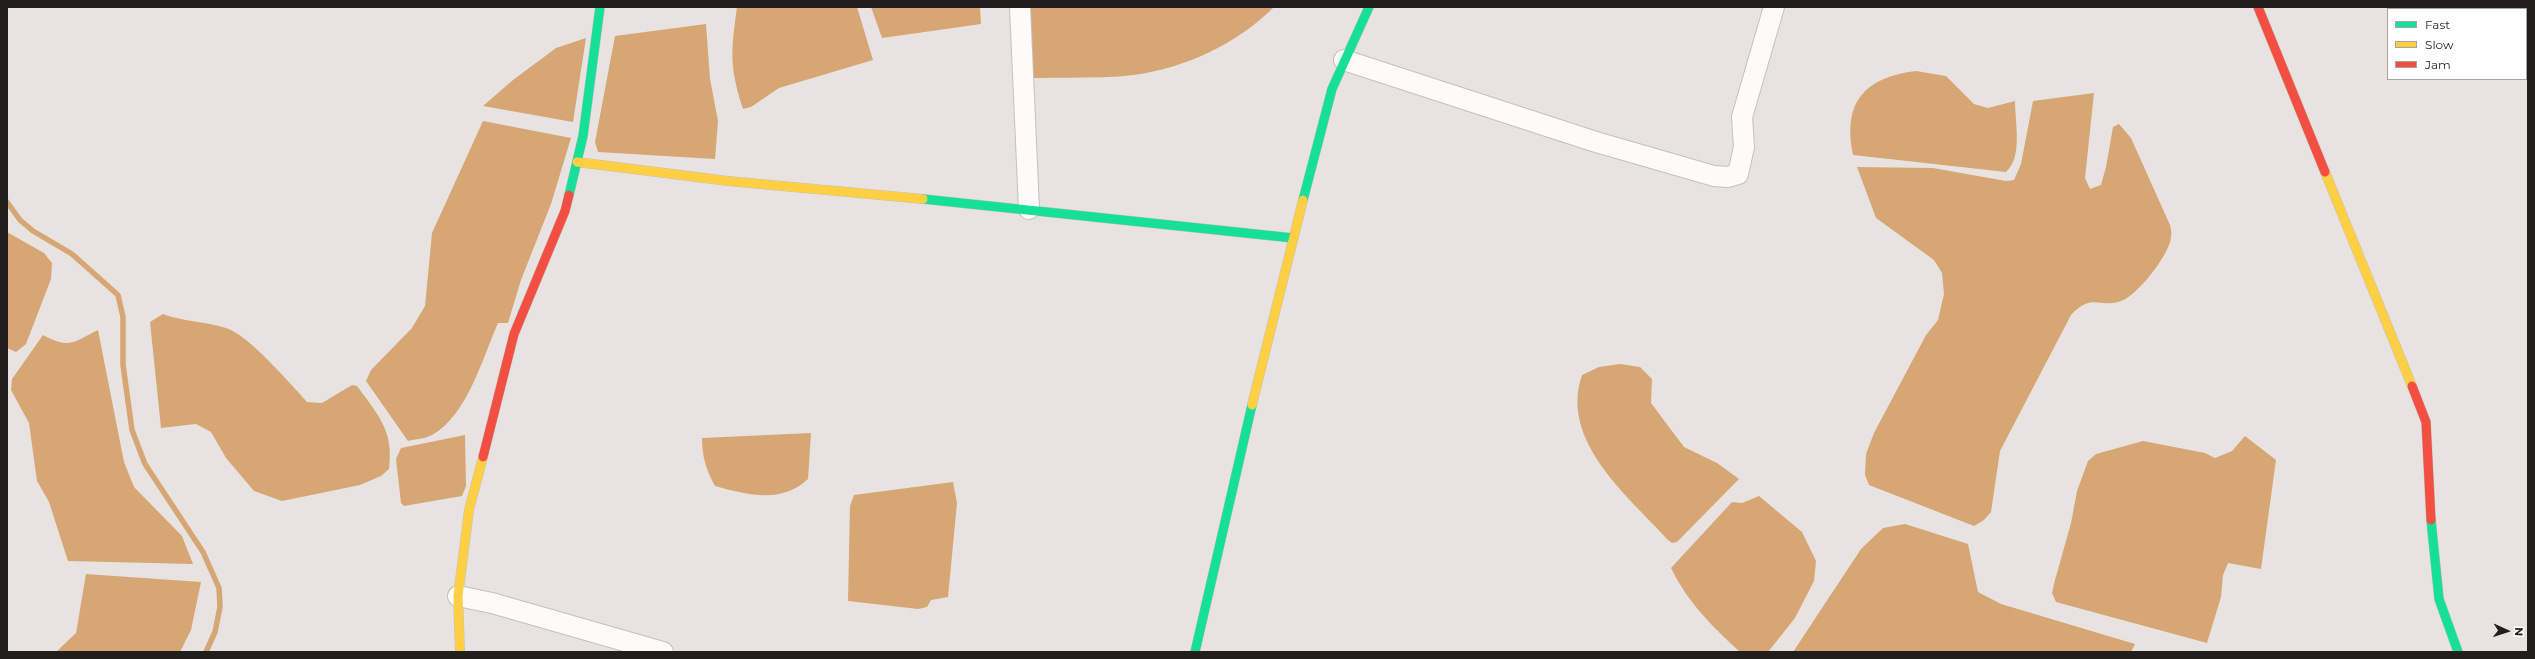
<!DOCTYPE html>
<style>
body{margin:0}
#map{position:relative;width:2535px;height:659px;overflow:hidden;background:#e8e3e0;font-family:Montserrat,sans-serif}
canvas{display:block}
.frame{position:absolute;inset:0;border:8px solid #211f1c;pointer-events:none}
.legend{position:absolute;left:2387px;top:8px;width:140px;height:72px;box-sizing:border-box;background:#fff;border:1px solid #a6a5a4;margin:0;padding:5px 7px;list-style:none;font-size:12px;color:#211f1c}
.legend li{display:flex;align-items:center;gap:8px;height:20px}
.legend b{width:20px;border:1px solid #a6a5a4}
.north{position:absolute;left:2487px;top:611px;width:40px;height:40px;-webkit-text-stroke:3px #fff;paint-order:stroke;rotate:93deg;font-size:11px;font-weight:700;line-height:16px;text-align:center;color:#211f1c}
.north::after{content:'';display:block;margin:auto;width:14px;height:18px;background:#211f1c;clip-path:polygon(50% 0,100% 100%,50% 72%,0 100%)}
</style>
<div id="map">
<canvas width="2535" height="659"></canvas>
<div class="frame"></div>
<ul class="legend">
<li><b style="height:5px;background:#16e098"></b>Fast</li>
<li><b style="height:5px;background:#ffcf43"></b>Slow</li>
<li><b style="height:5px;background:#f24e42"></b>Jam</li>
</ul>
<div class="north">N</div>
</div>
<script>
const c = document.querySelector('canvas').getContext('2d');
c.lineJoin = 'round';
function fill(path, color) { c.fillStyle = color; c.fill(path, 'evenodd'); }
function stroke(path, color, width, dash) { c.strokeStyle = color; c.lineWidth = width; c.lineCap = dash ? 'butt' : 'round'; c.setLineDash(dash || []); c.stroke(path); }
fill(new Path2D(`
 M737,7h120l16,53 -94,28 -28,19 -8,2c-14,-43 -12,-58 -6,-102z
 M871,7h109l1,17 -99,14z
 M1029,7h245c-37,37 -89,61 -140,68 -31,4 -64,2 -95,3h-6z
 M706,24l4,55 8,42 -3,38 -117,-7 -3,-10 20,-106z
 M586,38l-13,84 -90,-16 30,-26 43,-32z
 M1916,71l30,5 28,28 14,4 27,-7c0,22 8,56 -9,71l-153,-17c-11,-53 12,-78 63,-84z
 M2094,93l-9,85 5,11 11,-4 5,-18 7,-40 6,-3 12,14 39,87c1,4 2,8 1,12 -1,17 -34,59 -50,64 -23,8 -28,-9 -50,14l-71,136 -9,61 -7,8 -10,6 -105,-41 -4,-10 1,-21 8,-21 52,-98 12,-15 6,-26 -2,-21 -8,-13 -58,-42 -19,-51 76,1 73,13 8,-1 7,-16 12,-63z
 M483,121l88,17 -20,66 -30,76 -13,43h-10c-15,34 -31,93 -66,112 -7,4 -17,4 -24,6l-42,-60 5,-11 41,-42 13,-22 7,-73z
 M7,232l37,21 8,10 -1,16 -25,65 -10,8 -9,-4z
 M163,314c21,8 50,8 68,16 19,8 61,55 76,72l15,1 30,-18 5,1c22,30 37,45 32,83l-8,7 -21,9 -78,16 -28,-10 -28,-33 -15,-26 -15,-8 -35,4 -11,-106z
 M98,330l26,132 10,25 48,49 11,28 -125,-3 -19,-59 -12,-21 -8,-58 -18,-33 1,-11 31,-44c27,14 29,8 55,-5z
 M1620,364l20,3 12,12 -1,24 33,44 33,16 22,16 -62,63 -5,1 -4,-3c-40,-44 -109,-99 -86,-165l17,-8z
 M811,433l-3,46c-27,25 -60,16 -93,7 -9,-16 -13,-30 -13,-48z
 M465,435l1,51 -4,10 -58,10 -3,-3 -5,-44 5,-11z
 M2245,436l31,24 -15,109 -33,-6 -5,12 -2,22 -14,46 -151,-41 -4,-9 3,-13 16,-57 6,-32 11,-30 8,-7 47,-13 62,12 10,5 17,-7z
 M953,482l4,21 -9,94 -17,3 -4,7 -9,2 -70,-8 2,-95 4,-11z
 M1759,496l43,36 14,29 -2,20 -19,37 -27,34h-28c-27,-25 -52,-49 -69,-84l61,-66 10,1z
 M1905,524l63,20 10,48 23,12 134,40 -4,8h-338l68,-103 22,-21z
 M86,574l115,8 -10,48 -11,22h-124l20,-19z`), '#d6a774');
stroke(new Path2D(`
 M7,202l13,18 13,11 39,23 46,41 5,22v48l9,65 13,34 58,88 16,36 1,19 -5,25 -9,20`), '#d6a774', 5.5);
const street = new Path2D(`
 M1020,7l9,202
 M1344,60l252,82 118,34 14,1 10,-3 6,-27 -2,-30 32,-110
 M458,596l34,7 171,49`);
const fast = new Path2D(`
 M569,195l14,-59 17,-129
 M923,199l370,39
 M1303,200l29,-111 37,-82
 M2431,520l8,79 19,53
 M1195,652l57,-247`);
const slow = new Path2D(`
 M577,162l151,19 195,18
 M2325,172l87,214
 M1252,405l51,-205
 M460,652l-2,-56 11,-86 14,-53`);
const jam = new Path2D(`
 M2258,7l67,165
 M2412,386l14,36 5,98
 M483,457l31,-123 51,-123 4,-16`);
stroke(street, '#c4c1be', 22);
stroke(fast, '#c4c1be', 10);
stroke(slow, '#c4c1be', 10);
stroke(jam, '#c4c1be', 10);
stroke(street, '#fcfbfa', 20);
stroke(fast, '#16e098', 9);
stroke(slow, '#ffcf43', 9);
stroke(jam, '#f24e42', 9);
</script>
